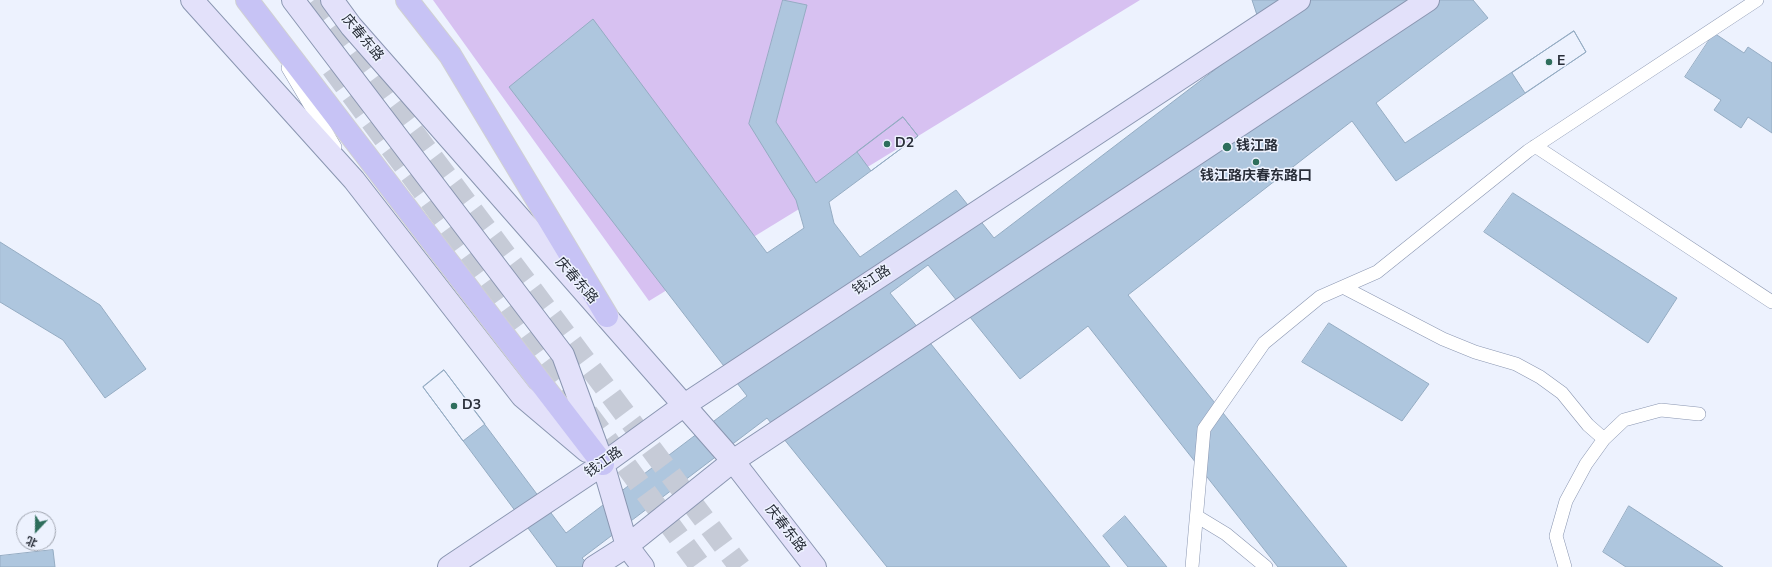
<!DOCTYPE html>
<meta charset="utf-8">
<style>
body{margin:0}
#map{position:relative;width:1772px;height:567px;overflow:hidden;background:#edf2fe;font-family:"Nunito Sans","Noto Sans SC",sans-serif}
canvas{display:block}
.north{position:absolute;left:16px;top:511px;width:40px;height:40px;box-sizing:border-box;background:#edf2fe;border:1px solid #9fa4af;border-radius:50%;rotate:202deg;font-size:11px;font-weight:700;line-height:16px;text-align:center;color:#292e39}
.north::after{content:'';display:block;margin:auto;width:14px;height:18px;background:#2e6e5c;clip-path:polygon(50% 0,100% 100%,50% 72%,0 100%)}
</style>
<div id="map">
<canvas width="1772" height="567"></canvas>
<div class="north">北</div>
</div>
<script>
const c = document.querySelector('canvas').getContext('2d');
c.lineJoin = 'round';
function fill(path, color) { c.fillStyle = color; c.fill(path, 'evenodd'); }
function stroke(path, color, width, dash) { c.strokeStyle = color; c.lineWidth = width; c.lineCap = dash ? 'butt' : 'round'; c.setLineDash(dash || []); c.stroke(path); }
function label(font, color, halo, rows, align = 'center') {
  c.font = font + ' "Nunito Sans","Noto Sans SC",sans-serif'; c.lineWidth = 3; c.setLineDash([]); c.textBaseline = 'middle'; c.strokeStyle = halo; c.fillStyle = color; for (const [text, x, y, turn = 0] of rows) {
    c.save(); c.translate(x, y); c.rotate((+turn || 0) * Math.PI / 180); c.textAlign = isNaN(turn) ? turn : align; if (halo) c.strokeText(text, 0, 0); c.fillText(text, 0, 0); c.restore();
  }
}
fill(new Path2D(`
 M433,0h707l-491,301z`), '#d7c1f1');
const building = new Path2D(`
 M783,0l24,5 -31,117 40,61 87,-66 15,19 -89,66 5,21 26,34 96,-67 38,48 269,-205 -11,-33h221l15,18 -112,85 29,40 169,-112 12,21 -190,129 -44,-60 -224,174 219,272h-69l-190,-241 -68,53 -92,-114 -38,28 220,274h-223l-120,-149 -185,140 9,9h-34l-134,-180 21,-17 122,163 181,-137 -238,-309 84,-68 174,234 37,-25 -8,-28 -47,-76z
 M1574,31l12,21 -61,41 -13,-20z
 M1714,33l30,20 4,-6 24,16v70l-24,-16 -7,11 -27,-18 7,-10 -36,-23z
 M903,117l15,19 -47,35 -14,-19z
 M1513,193l164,105 -29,45 -164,-111z
 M0,242l100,63 46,64 -41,29 -42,-58 -63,-38z
 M1329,323l100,61 -27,37 -100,-59z
 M444,370l41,54 -22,17 -40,-54z
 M1629,506l94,61h-97l-23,-15z
 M1125,516l42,51h-39l-25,-31z
 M53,550l2,17h-55v-11z`);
fill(building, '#aec6de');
stroke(building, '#95acc3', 1);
stroke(new Path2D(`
 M314,0l426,567
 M332,68l369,499`), '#c6cbd7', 22, [22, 11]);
const lane = new Path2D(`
 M288,68l47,79
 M1535,146l237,156
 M1343,287l100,52 32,13 41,12 24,13 22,16 26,32 16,14
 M1198,517l28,17 40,33
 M1192,567l12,-138 60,-86 56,-46 57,-25 151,-121 229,-151
 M1565,567l-9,-31 10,-35 20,-37 18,-25 20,-19 37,-10 38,4`);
const secondary = new Path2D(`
 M192,0l162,180 168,216 65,55
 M293,0l270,355 40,109 24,82 16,21
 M332,0l19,26 382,435 82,106
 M449,567l154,-103 80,-58 616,-406
 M594,567l33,-21 106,-85 695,-461`);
const primary = new Path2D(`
 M247,0l356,464
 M407,0l43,55 157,261`);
stroke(lane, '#8a96b1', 14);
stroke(secondary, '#8a96b1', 24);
stroke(primary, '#d0d1d3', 24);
stroke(lane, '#fff', 13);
stroke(secondary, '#e3e1fa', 22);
stroke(primary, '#c7c3f5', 22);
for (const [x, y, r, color] of [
 [1549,62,4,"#2e6e5c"],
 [887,144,4,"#2e6e5c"],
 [1227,147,5,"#2e6e5c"],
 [1256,162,4,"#2e6e5c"],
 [454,406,4,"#2e6e5c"]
]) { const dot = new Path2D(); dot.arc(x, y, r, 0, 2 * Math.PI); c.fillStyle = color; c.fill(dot); stroke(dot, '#edf2fe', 1.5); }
label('14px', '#292e39', '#edf2fe', [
 ["庆春东路",362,38,50],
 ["庆春东路",576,281,49],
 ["钱江路",872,281,-33],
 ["钱江路",604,463,-35],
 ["庆春东路",785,529,52]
]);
label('bold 14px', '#292e39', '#edf2fe', [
 ["E",1557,62],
 ["D2",895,144],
 ["钱江路",1236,147],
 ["钱江路庆春东路口",1256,177,"center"],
 ["D3",462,406]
], 'left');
</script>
